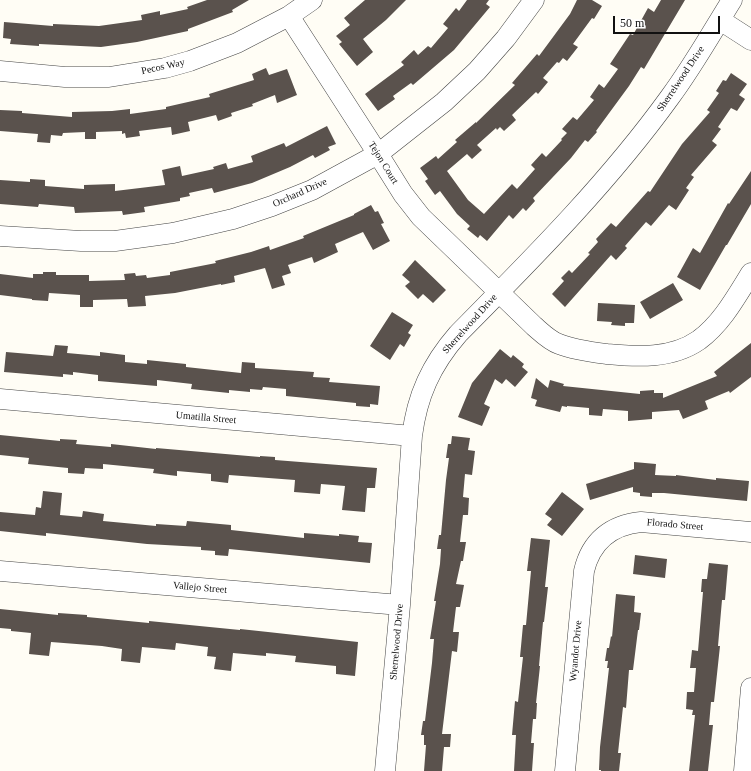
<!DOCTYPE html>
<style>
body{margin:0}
#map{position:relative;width:751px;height:771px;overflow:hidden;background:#fffdf5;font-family:Georgia,serif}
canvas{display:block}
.scale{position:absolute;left:613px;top:16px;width:107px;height:18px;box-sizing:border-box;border:2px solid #111;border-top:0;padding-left:5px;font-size:12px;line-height:14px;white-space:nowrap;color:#111;-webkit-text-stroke:3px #fff;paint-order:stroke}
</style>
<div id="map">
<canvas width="751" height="771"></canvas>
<div class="scale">50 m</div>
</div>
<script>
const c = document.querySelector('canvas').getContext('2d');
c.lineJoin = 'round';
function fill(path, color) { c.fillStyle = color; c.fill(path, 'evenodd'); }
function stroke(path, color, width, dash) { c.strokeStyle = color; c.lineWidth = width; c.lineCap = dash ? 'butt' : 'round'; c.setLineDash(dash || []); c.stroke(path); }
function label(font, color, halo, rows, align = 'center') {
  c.font = font + ' Georgia,serif'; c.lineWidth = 4; c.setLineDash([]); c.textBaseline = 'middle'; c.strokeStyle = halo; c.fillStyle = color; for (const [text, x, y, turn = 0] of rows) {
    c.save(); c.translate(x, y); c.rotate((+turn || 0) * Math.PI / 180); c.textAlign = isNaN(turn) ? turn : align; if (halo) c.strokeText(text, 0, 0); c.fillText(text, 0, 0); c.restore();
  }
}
fill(new Path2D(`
 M207,0h42l-17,10 1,2 -45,17v2l-51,11 -36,5 -62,-3v2l-29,-2 1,-5 -8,-1 1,-16 49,4v-2l46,2 43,-6 -1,-5 19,-4v4l28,-6 -1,-2z
 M365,0h41l-20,20 -23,19 10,13 -16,14 -18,-22 3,-2 -6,-6 14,-11 -6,-7z
 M467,0h22l-3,4 4,3 -36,43 -41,35 -2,-2 -18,13 2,3 -17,12 -13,-17 39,-29 -3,-3 13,-12 4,5 10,-9 3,2 17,-20 -5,-4 13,-16 3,3z
 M577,0h15l10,6 -8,13 -2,-1 -19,26 5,3 -11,14 -4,-3 -4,5 -2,-1 -14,16 5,4 -10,12 -2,-2 -24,23 4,5 -12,11 -4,-4 -3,3 -1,-2 -19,17 5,5 -10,9 -5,-5 -20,17 21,29 16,14 28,-30 5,5 18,-20 -4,-4 11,-12 4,4 16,-17 -1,-1 6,-6 -5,-4 11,-12 4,3 17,-20 -4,-3 9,-13 5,4 14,-19 -8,-5 20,-30 3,1 15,-27 6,4 7,-12h24l-41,69 -3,-2 -12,19 -33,45 1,1 -9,10 -3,-2 -14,18 -38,40 2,3 -9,10 -3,-3 -10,11 -4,-4 -22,26 -7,-6 -2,3 -11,-9 3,-3 -13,-12 -17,-23 -5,4 -10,-14 3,-2 -8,-11 16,-12 2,3 19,-17 -2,-2 21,-18v1l39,-38 -3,-2 25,-29 2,2 31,-42z
 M266,68l3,7 18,-6 10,26 -20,8 -2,-8 -23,9 1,2 -22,7 1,3 -14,5 -2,-6 -28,7 2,9 -18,4 -1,-8 -32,4 1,5 -14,2 -1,-5 -3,1v-3l-26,1v7h-11v-7l-22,1 -1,3 -11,-1 -1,8 -13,-1 1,-8 -38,-3v-21l22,1v2l50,4v-5l40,-1 18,-2v5l36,-5v-2l44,-10 -1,-3 45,-14 -2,-6z
 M731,73l16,11 -8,11 6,4 -8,12 -6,-3 -13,19 3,2 -9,12 5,4 -26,30 3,2 -8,11 3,2 -13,20 -7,-5 -18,21 -5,-4 -21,24 2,2 -11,12 -5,-5 -46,52 -13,-13 12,-13 -3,-3 8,-8 3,3 18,-19 -2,-1 10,-11 -2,-3 15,-16 5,4 32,-36 2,1 32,-48 28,-32 -3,-2 12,-17 -3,-2 7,-11 3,1z
 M327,126l9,18 -8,3 2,3 -15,8 -2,-3 -23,12 -38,16 -38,10 -2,-5 -23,5 1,3 -10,2v3l-36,6 1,5 -22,3 -1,-4 -47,2 -1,-6 -35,-3 -1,3 -38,-3v-24l30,2v-3l15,1v6l39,3v-4l31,-1v7l50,-6 -3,-15 18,-4 2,10 32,-7 -1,-2 13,-4 2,6 25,-7 -2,-6 33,-13 2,4z
 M751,171v33l-24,41h-1l-26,45 -23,-13 16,-29 7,5 28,-50 1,1z
 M371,205l4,7 3,-1 6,12 -3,1 9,17 -17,9 -10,-18 -28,12 3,8 -24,11 -2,-6 -24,8 3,8 -9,3 3,9 -13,4 -7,-21 -31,8 1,6 -14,3v-1l-46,9 -30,3 1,10 -18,1 -1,-8 -34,1v7h-13v-12l-31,-2 -1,8 -16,-1v-1l-32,-4v-21l33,4v-4h10v-2h13v3h33v6l36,-1 -1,-6 11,-1 1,3 10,-1 1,3 23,-3v-3l46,-9 -1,-2 36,-9 18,-6 1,4 34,-12 -1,-2 51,-21v-1z
 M415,260l31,30 -13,13 -10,-9 -5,5 -13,-13 5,-4 -8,-7z
 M673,283l10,17 -33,19 -10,-17z
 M598,303l37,2 -1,18h-9v3l-14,-1 1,-3 -15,-1z
 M392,312l21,13 -5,8 3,2 -7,12 -4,-3 -10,16 -20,-14z
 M751,343v34l-21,16 -1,-2 -24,10 3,8 -25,10 -4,-9 -27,2v7l-24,2v-10l-25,-2 -1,7 -13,-1v-7l-22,-2v1l-5,-1 -2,6 -25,-6 2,-6 -6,-2 5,-20 12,10 2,-8 14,4 -1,2 77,8v-3l14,-1v3h9v5l54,-22 -3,-4z
 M55,345l13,1 -1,7 33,3v-4l25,3v7l22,2v-4l39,4v3l55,6 1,-11 13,1v5l59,4 -1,5 17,1 -1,4 51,4 -2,19 -8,-1v3l-14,-1v-3l-70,-7v-7l-23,-2 -1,3 -12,-1v3l-21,-2v3l-38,-4 1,-5 -35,-4v6l-59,-5v-6l-25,-3v3l-10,-1v3l-59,-5 2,-20 47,4z
 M500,349l11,9 2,-3 11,9 -2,3 6,5 -13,15 -9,-8 -4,5 -7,-5 -11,25 6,3 -8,19 -24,-9 14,-34z
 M0,435l60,6v-2l17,1 -1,4 35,3v-3l45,5v-1l104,9v-1l15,1v3l102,8 -2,20h-8l-2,24 -23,-2 3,-24 -24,-2 -1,10 -26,-2 1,-12 -66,-5 -1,8 -17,-2v-7l-34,-3v5l-24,-3 1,-4 -51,-5v5l-18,-1 -1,6 -16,-1v-5l-40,-4 1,-6 -29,-3z
 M452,436l18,2 -2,12 7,1 -3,24 -7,-1 -2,23 6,1 -1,17h-5l-3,27h6l-3,19h-2l-5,23 8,1 -4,22h-4l-3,25h6l-2,20 -5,-1 -10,83h9l-1,13h-6l-2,24h-18l2,-26h-2v-10h-3l2,-14h2l7,-58 2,-24h-4l6,-38h-2l6,-37 1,-15h-4l2,-14h2l5,-55 3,-22h-3l2,-14h3z
 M634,462l22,2 -1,11 21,1v-1l40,5v-2l33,3 -2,20 -83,-8h-12v4l-12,-1v-3l-7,-1v-5l-43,13 -4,-16 48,-15z
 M43,491l19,2 -2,22 22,2 1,-6 21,3 -1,7 53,5v-2l30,2 1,-5 44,4v5l73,8v-5l35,3v-2l20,2 -1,6 14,1 -2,20 -141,-14 -1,7 -13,-1v-4l-14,-1v-3l-54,-3 -101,-11v3l-46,-5v-19l35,3 1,-8 5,1z
 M562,492l22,17 -22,27 -15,-11 5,-6 -7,-5z
 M531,538l19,2 -5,47h3l-4,35h-1l-4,44h1l-4,37h1l-1,16h-3l-2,24h3l-2,28h-18l2,-36h-4l3,-34 3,1 5,-45h-3l3,-32h3l5,-54h-4z
 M635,555l32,4 -2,19 -32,-4z
 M709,563l19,2 -3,35h-3l-4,46h2l-6,56h-3l-2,23h4l-5,46h-19l6,-56h-3l1,-5 -7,-1 1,-17h7l2,-24h-6l2,-18 6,1 5,-59h-2l1,-13h5z
 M616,594l19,2 -1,16 7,1 -2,17h-1l-5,40h-4l-3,38 -3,-1 -5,46h3l-2,18h-18v-1h-2l1,-23 9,-79h-2l1,-7h-3l2,-13h2l2,-12 1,1z
 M0,609l58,6v-2l29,2v2l62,6v-2l91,9v-1l28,3 90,10 -3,34 -19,-2v-8l-41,-4 1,-6 -30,-3v3l-33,-3 -2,18 -17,-2 2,-12 -9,-1 1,-9 -32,-4 -1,7 -33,-3 -2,16 -19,-2 1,-12 -20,-3 -51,-4 -2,14 -20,-2 2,-21 -20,-2v-2l-11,-1z`), '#5a524d');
const minor = new Path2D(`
 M289,16l89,138 25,40 18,23 113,109c8,7 16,15 25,18 15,6 32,8 48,10 30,3 65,5 92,-14 23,-17 37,-43 52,-67
 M720,20l31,20
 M0,71l65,6h44l56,-9 25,-7 47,-18 52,-27 23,-16
 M0,236l81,5h34l58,-8 60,-14 39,-13 40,-16 66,-36 66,-52 33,-31 29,-33 28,-38
 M0,399l412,37
 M0,571l400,34
 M385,771l15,-166 12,-169c5,-40 19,-71 46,-102 74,-75 150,-151 212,-237 23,-31 42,-65 62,-97
 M565,771l19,-200c7,-30 27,-46 57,-49l110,10
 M744,771l7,-83`);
stroke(minor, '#444', 21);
stroke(minor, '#fff', 20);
label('10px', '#111', '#fff', [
 ["Pecos Way",163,67,-12],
 ["Sherrelwood Drive",681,79,-56],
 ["Tejon Court",383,163,58],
 ["Orchard Drive",300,193,-24],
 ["Sherrelwood Drive",470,324,-48],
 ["Umatilla Street",206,418,5],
 ["Florado Street",675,525,5],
 ["Vallejo Street",200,588,5],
 ["Sherrelwood Drive",397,642,-85],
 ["Wyandot Drive",576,651,-85]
]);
</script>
